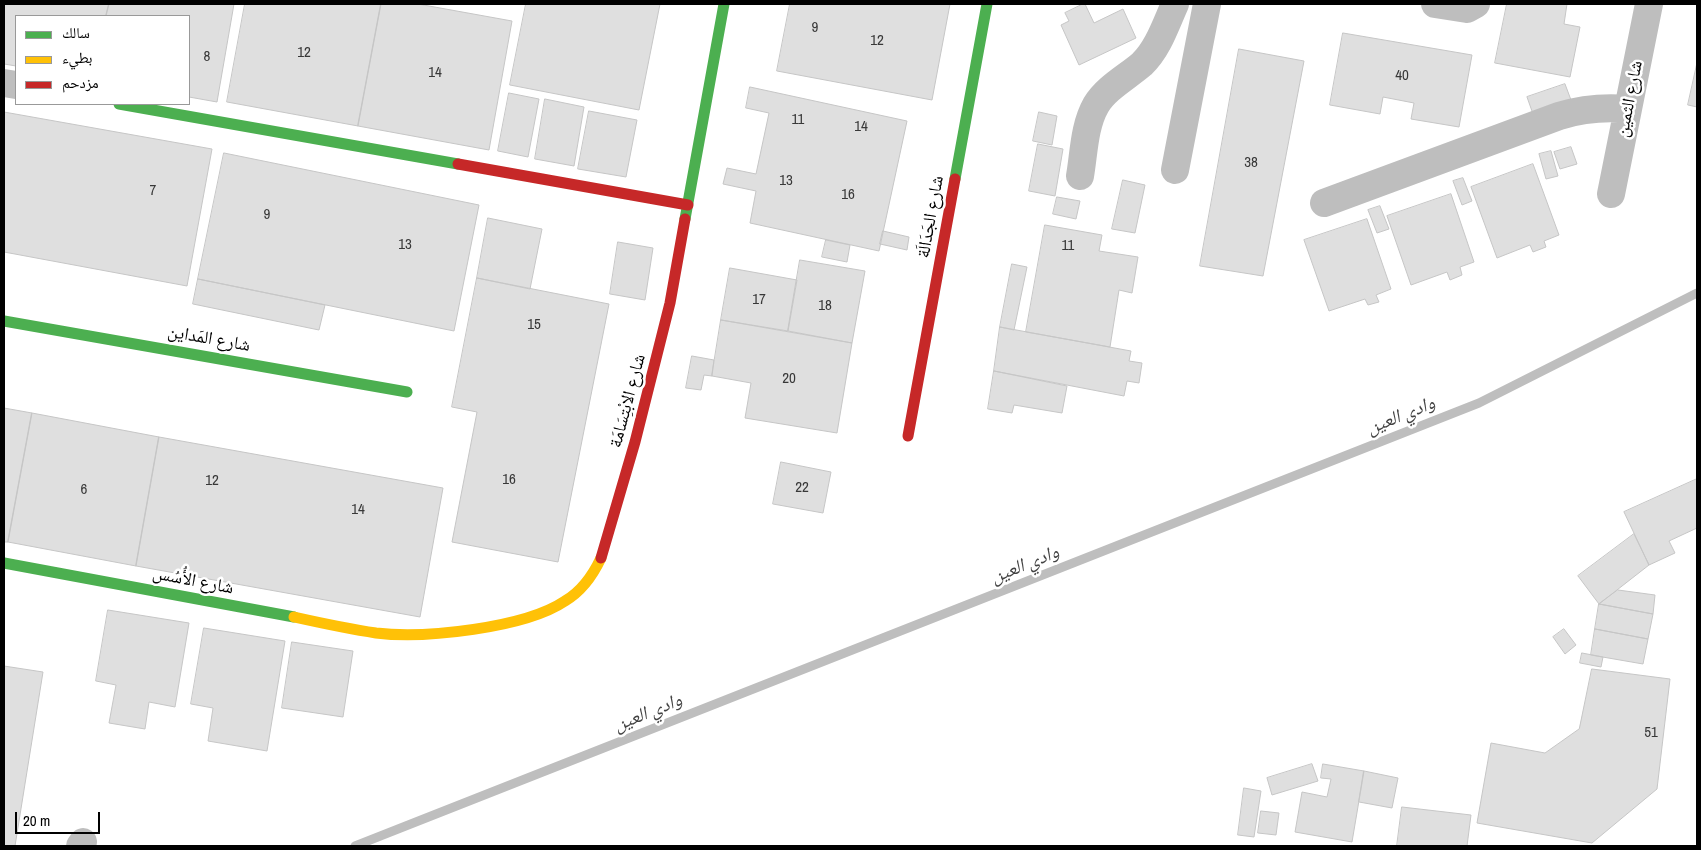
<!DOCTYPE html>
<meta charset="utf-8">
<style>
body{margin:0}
#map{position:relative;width:1701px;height:850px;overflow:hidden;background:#fff;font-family:"Archivo Narrow","Noto Naskh Arabic",sans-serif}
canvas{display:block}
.frame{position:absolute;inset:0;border:5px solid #000;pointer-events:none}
.legend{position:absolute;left:15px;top:15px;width:175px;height:90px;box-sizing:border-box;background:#fff;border:1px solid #999;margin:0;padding:6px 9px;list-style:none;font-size:15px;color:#000}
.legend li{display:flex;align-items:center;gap:10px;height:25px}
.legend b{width:25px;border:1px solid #999}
.scale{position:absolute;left:15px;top:812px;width:85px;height:22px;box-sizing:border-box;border:2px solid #000;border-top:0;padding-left:6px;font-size:15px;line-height:18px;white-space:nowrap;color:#000;-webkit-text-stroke:4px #fff;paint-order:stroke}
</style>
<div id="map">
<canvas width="1701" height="850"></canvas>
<div class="frame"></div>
<ul class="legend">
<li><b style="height:6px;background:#4caf50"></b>سالك</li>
<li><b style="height:6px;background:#ffc107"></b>بطيء</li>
<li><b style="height:6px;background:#c62828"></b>مزدحم</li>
</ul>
<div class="scale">20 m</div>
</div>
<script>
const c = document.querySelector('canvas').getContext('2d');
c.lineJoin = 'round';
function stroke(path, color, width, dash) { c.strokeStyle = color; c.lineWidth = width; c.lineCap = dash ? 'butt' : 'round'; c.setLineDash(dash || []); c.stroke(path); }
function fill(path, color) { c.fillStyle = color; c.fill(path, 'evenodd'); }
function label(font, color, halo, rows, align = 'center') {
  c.font = font + ' "Archivo Narrow","Noto Naskh Arabic",sans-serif'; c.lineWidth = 5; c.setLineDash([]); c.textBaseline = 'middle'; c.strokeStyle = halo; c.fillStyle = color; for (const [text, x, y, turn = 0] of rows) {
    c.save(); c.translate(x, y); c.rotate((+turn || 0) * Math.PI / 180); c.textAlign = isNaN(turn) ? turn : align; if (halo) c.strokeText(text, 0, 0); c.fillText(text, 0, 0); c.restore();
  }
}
stroke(new Path2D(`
 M355,846l1124,-443 218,-110`), '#bebebe', 9);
const building = new Path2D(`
 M4,4h105l-3,12h-90v50l-12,-2z
 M109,4h125l-17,98 -28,-5v-81h-83z
 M245,4h136l-23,122 -131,-24z
 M381,4h37l94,17 -23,129 -131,-24z
 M526,4h134l-21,106 -129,-25z
 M790,4h160l-18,96 -155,-29z
 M1083,4h2l9,19 29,-14 13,29 -57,27 -18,-40 8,-4 -4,-8z
 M1507,4h60l-3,20 16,3 -10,50 -75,-14z
 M1343,33l129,22 -13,72 -48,-8 3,-16 -31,-6 -3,17 -50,-9z
 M1239,49l65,12 -41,215 -63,-10z
 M1697,63v44l-9,-2z
 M1565,84l6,16 -38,14 -6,-17z
 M750,87l157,34 -28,130 -129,-28 6,-32 -33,-7 4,-16 29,6 13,-61 -23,-5z
 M509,93l30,6 -11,58 -30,-6z
 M545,99l39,8 -10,59 -39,-7z
 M589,111l48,9 -11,57 -48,-8z
 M4,112l208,37 -25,137 -183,-34z
 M1039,112l18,4 -5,29 -19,-4z
 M1038,144l25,5 -8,47 -26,-5z
 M1571,147l6,17 -17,5 -6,-17z
 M1551,151l7,25 -12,3 -7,-25z
 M224,153l255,52 -25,126 -256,-52z
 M1533,164l26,71 -15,6 2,6 -13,5 -3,-7 -33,13 -26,-71z
 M1463,178l9,23 -10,4 -9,-24z
 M1123,180l22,5 -10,48 -23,-4z
 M1451,194l23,68 -14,5 2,8 -12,5 -3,-8 -36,13 -24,-69z
 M1057,197l23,4 -4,18 -23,-5z
 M1380,206l9,23 -12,4 -9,-23z
 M488,218l54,11 -12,60 -53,-11z
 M1367,219l24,70 -15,6 3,7 -11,3 -3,-6 -36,12 -25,-71z
 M1045,225l57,10 -3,16 39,6 -6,36 -13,-3 -9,57 -84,-15z
 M883,231l26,6 -2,13 -27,-6z
 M826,240l24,5 -3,17 -25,-5z
 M618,242l35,6 -8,52 -35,-6z
 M800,260l65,11 -13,72 -64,-12z
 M1012,264l15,3 -13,63 -14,-3z
 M730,268l67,12 -9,51 -67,-11z
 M477,278l132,26 -51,258 -106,-20 25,-130 -25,-5z
 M198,279l127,26 -6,25 -126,-26z
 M721,320l131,23 -15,90 -92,-15 6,-35 -39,-7z
 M1000,327l131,24 -2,10 13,2 -3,20 -12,-2 -3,15 -130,-25z
 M692,356l22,4 -2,16 -8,-1 -3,15 -15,-2z
 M994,371l73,15 -5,27 -48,-8 -2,8 -24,-4z
 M4,408l28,5 -24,129h-4z
 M32,413l127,24 -23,129 -128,-24z
 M159,437l284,51 -23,129 -284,-51z
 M781,462l50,10 -8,41 -50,-9z
 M1697,479v49l-28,13 6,12 -26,12 -25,-53z
 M1634,534l15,31 -50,39 -21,-28z
 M1618,590l37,5 -2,19 -54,-10z
 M1599,604l54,10 -5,25 -53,-10z
 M108,610l81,13 -14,84 -26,-5 -4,27 -36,-6 7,-38 -20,-4z
 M204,628l81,13 -18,110 -59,-10 5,-33 -22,-4z
 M1564,629l12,16 -11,9 -12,-17z
 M1595,629l53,10 -5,25 -52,-9z
 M292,642l61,9 -10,66 -61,-9z
 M1582,653l21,4 -2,10 -21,-4z
 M4,666l39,6 -28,174h-11z
 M1592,669l78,10 -13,110 -65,54 -115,-20 14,-80 54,10 34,-24z
 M1312,764l6,17 -46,14 -5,-17z
 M1323,764l41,7 -12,71 -57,-10 7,-40 25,5 4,-18 -10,-1z
 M1364,771l34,7 -6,30 -33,-6z
 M1244,788l17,3 -7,46 -16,-2z
 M1402,807l69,8 -4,31h-70z
 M1261,811l18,2 -3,22 -18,-2z`);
fill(building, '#dfdfdf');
stroke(building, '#c6c6c6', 1);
stroke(new Path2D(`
 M1435,4l32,5 9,-5
 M4,83l12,2
 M1175,170l32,-166
 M1080,176c4,-23 4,-50 16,-71 10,-17 31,-28 46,-41 16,-15 24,-40 33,-60
 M1611,194l38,-190
 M1324,203l235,-87c23,-7 44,-9 68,-7
 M80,846l3,-4`), '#bebebe', 28);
stroke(new Path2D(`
 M119,104l339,60
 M955,179l32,-175
 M685,219l39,-215
 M4,321l403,71
 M4,563l290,54`), '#4caf50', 11);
stroke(new Path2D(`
 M294,617c27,6 55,12 82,16 48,6 149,-5 189,-32 17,-10 28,-26 36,-43`), '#ffc107', 11);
stroke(new Path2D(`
 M458,164l230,41
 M908,436l47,-257
 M601,558l34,-116 35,-139 15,-84`), '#c62828', 11);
label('15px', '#383838', null, [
 ["9",815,28],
 ["12",877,41],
 ["12",304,53],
 ["8",207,57],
 ["14",435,73],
 ["40",1402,76],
 ["11",798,120],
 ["14",861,127],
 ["38",1251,163],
 ["13",786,181],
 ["7",153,191],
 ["16",848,195],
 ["9",267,215],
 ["13",405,245],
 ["11",1068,246],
 ["17",759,300],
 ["18",825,306],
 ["15",534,325],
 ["20",789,379],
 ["16",509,480],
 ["12",212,481],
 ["22",802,488],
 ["6",84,490],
 ["14",358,510],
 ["51",1651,733]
]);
label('18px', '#000', '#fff', [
 ["شارع الثمين",1630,99,-79],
 ["شارع الجَدَالَة",931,217,-80],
 ["شارع المَداين",209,339,10],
 ["شارع الابْتِسَامَة",628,401,-75],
 ["شارع الأُسُس",193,581,11]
]);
label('italic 19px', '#434343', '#fff', [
 ["وادي العين",1401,416,-22],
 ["وادي العين",1025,565,-22],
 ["وادي العين",648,713,-22]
]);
</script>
